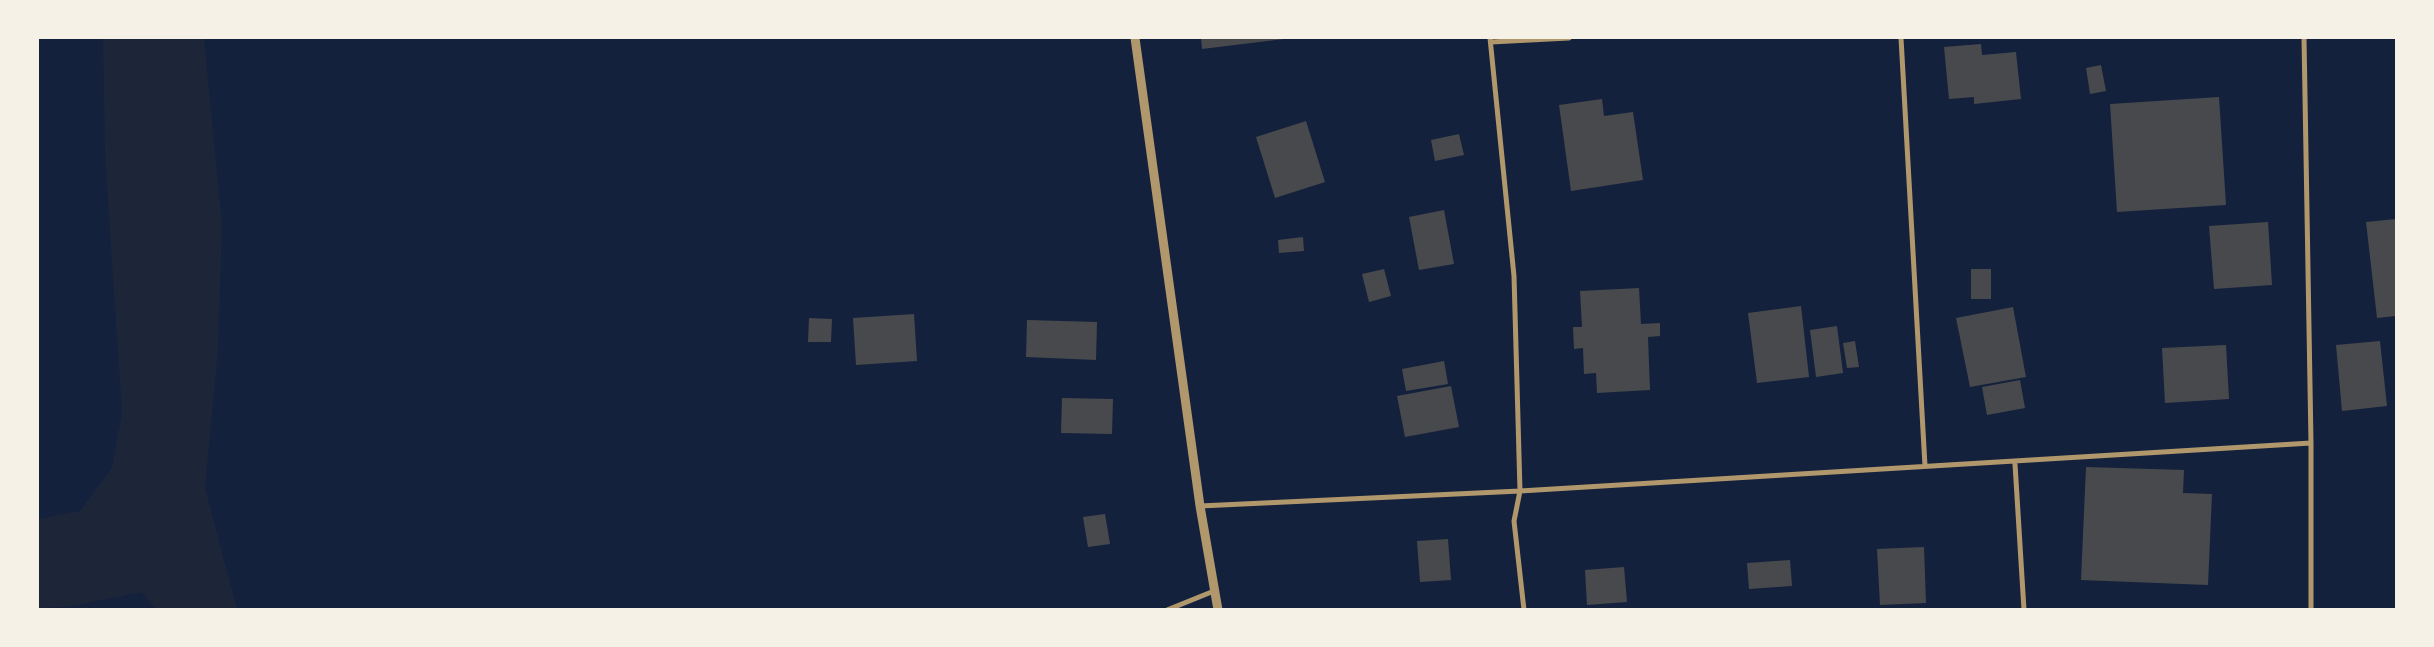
<!DOCTYPE html>
<style>
body{margin:0}
#map{position:relative;width:2434px;height:647px;overflow:hidden;background:#14213d;font-family:"Work Sans",sans-serif}
canvas{display:block}
.frame{position:absolute;inset:0;border:39px solid #f6f1e7;pointer-events:none}
</style>
<div id="map">
<canvas width="2434" height="647"></canvas>
<div class="frame"></div>
</div>
<script>
const c = document.querySelector('canvas').getContext('2d');
c.lineJoin = 'round';
function fill(path, color) { c.fillStyle = color; c.fill(path, 'evenodd'); }
function stroke(path, color, width, dash) { c.strokeStyle = color; c.lineWidth = width; c.lineCap = dash ? 'butt' : 'round'; c.setLineDash(dash || []); c.stroke(path); }
fill(new Path2D(`
 M103,38h101l18,187 -4,124 -13,139 32,121h-82l-13,-17 -76,15 -28,1v-89l42,-8 32,-43 10,-55 -17,-257z`), '#1d2539');
fill(new Path2D(`
 M1201,38h83v1l-82,10z
 M1981,44l1,11 34,-3 5,47 -47,5v-7l-25,2 -5,-52z
 M2101,65l5,26 -16,3 -4,-26z
 M2219,97l7,108 -109,7 -7,-108z
 M1602,99l2,17 29,-4 10,68 -72,11 -12,-86z
 M1306,121l19,61 -50,16 -19,-61z
 M1459,134l5,21 -29,6 -4,-21z
 M1444,210l10,54 -35,6 -10,-53z
 M2396,219v97l-19,2 -11,-96z
 M2268,222l4,63 -58,4 -5,-63z
 M1303,237l1,14 -25,2 -1,-13z
 M1384,269l7,27 -22,6 -7,-28z
 M1971,269h20v30h-20z
 M1639,288l2,36 19,-1v13l-12,1 2,53 -53,3 -1,-20 -12,1 -1,-26 -9,1 -1,-22h9l-2,-36z
 M1801,306l8,71 -52,6 -9,-70z
 M2013,307l13,70 -56,10 -14,-69z
 M914,314l3,47 -61,4 -3,-47z
 M809,318l23,1 -1,23h-23z
 M1027,320l70,2 -1,38 -70,-3z
 M1837,326l6,47 -27,4 -6,-47z
 M1855,341l4,26 -12,1 -4,-25z
 M2380,341l7,65 -45,5 -6,-66z
 M2226,345l3,54 -64,4 -3,-55z
 M1444,361l4,23 -42,7 -4,-22z
 M2020,380l5,28 -38,7 -5,-28z
 M1451,386l8,41 -54,10 -8,-41z
 M1062,398l51,1 -1,35 -51,-1z
 M2086,467l98,3 -1,23 29,1 -4,91 -127,-5z
 M1105,514l5,30 -22,3 -5,-30z
 M1448,539l3,41 -31,2 -3,-41z
 M1924,547l2,56 -46,2 -3,-56z
 M1790,560l2,26 -43,3 -2,-26z
 M1624,567l3,35 -40,3 -2,-35z`), '#48494c');
stroke(new Path2D(`
 M1490,38l24,238 6,215c264,-16 528,-30 791,-48l-7,-405
 M1901,38l24,428
 M1491,42l78,-4
 M2311,443v167
 M2015,464l9,146
 M1200,506l320,-15 -6,30 10,89
 M1167,610l47,-19`), '#b1986c', 5);
stroke(new Path2D(`
 M1135,38l65,468 18,104`), '#b1986c', 9);
</script>
